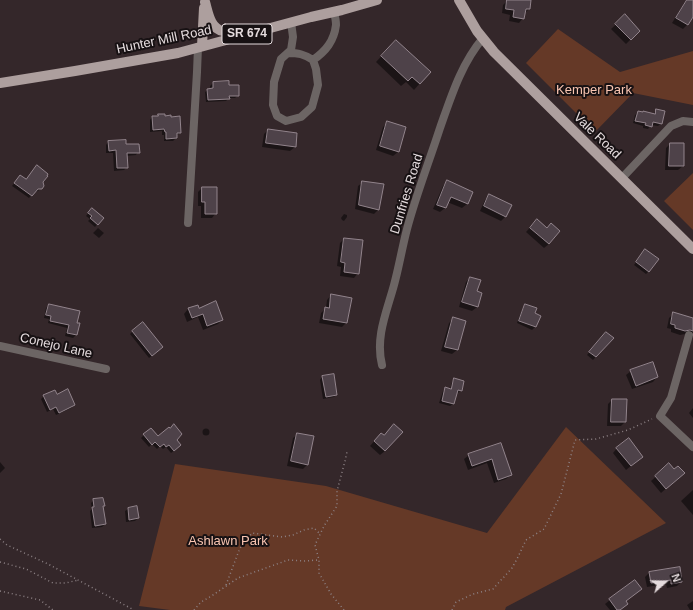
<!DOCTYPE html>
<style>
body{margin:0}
#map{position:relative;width:693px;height:610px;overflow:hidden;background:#34272a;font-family:Helvetica,sans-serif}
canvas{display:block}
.north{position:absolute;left:645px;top:562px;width:40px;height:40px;-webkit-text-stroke:3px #171113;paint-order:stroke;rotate:70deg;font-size:11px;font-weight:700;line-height:16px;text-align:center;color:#e4dbdd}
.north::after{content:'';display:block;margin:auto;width:14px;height:18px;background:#e4dbdd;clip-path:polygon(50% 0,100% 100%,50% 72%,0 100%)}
</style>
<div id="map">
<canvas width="693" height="610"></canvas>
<div class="north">N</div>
</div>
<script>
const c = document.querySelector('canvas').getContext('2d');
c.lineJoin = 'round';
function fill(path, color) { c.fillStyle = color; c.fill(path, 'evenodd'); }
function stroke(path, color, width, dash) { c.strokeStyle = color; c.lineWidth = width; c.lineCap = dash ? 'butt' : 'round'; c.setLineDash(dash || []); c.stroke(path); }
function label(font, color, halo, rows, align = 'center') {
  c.font = font + ' Helvetica,sans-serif'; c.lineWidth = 4; c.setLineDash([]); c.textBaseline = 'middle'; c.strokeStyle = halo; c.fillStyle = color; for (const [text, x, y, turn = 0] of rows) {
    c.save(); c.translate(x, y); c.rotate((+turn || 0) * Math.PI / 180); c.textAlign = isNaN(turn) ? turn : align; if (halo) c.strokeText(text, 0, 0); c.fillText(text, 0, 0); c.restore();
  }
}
fill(new Path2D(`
 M558,29l62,43 73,-21v54l-60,-12 -38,39 -69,-69z
 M693,173v57l-29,-29z
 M566,427l100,96 -160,84 -1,3h-335l-31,-4 36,-142 151,22 161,47z`), '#653927');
fill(new Path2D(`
 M511,0h19l-1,9 -4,4 -2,5 -4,5 -10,-2 1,-6 -8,-2 1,-8 4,-4z
 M687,0h3l3,2v13l-6,10 -4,4 -11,-6 12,-19z
 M625,16l14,15 -13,13 -15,-15z
 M390,47l40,25 -16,18 -8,-8 -5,4 -25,-24z
 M213,83l15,3 10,9 -3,3h-6l-3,3 -20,1 -1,-10 3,-2 2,-1v-3z
 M656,110l5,13 -3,3 -7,-1 -3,4 -5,-1v-2l-10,-3 2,-8 3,-3 15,3z
 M159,115l6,2 15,16 -3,2 -1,1v2l-3,3h-9v-6h-2v-4l-12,1v-12l2,-3h5z
 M388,122l10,30 -5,4 -17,-6 7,-23z
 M268,130l27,17 -5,4 -28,-4 2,-13z
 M108,142l18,3 12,7 -2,3 -10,1 1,11 -3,3 -10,1 -1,-18h-7v-8z
 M670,144l13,22 -5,4h-13l1,-22z
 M18,179l24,3 1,4 -5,5 -4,1 -5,6 -17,-12z
 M363,182l15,28 -4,4 -19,-5 3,-23z
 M447,182l25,10 -5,12 -5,4 -15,-6 -2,6 -5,4 -7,-3 10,-23z
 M202,188l14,25 -4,5h-11v-12h-3v-14z
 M489,195l17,21 -5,5 -21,-10 5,-11z
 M92,209l10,9 -7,9 -7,-6 2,-2 -4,-3z
 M344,214l3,1v2l-3,4 -2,-1 -1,-2z
 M537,220l12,24 -5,4 -18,-16z
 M98,228l6,5 -5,5 -6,-5z
 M344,239l14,34 -4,5 -14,-2 1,-9 -4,-1 3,-23z
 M643,253l6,18 -3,3 -12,-9z
 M470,278l6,14 5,1 -4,14 -5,4 -13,-4 7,-25z
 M331,295l19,3 -4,25 -4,4 -23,-4 2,-10 5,-5 1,-8z
 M49,305l27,19h2l-2,11 -3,3 -8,-2 2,-8 -19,-5 1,-4 -5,-1 2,-10z
 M526,305l8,9 5,2 -4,11 -3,3 -15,-7 6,-15z
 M197,306l1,3 24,11 -4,4 -15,6 -5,-13 -11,5 -3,-8 4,-5z
 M674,313l19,6v17l-2,2 -6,-4 -5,1 -9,-3v-3l-4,-1 2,-10z
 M454,318l3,32 -5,4 -11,-3 8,-28z
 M133,331l26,19 -10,8 -19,-24z
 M603,336l10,2 -20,22 -6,-5z
 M631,371l26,6 -4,5 -21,7 -6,-14z
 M322,377l14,18 -2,2 -11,2 -3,-19z
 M455,379l6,11 -3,3 -2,-1 -3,12 -3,2 -11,-3 4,-12 3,-2 4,1 2,-8z
 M44,396h13l17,9 -3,3 -15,7 -3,-6 -6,3 -6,-13z
 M612,400l13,22 -4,4h-14l1,-22z
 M693,408v10l-4,-5z
 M202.5 432a3.5 3.5 0 1 1 7 0a3.5 3.5 0 1 1-7 0Z
 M298,434l9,31 -4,4 -16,-3 6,-28z
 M144,435l31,5 2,8 -6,5 -5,-6 -3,2 -3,-3 -3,3 -5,-5 -3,3 -8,-9z
 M383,436l2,15 -5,4 -10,-9 7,-8z
 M501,444l10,31 -5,4 -12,4 -7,-20 -19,7 -4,-11 5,-4z
 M617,448l25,9 -16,13 -13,-17z
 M0,462l5,6 -5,5z
 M669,465l10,12 -18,16 -10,-12z
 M693,490v25l-12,-14z
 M94,500l9,6 -1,1 3,17 -3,3 -10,1 -2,-17 2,-2 -1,-6z
 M128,509l10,9 -3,3 -9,1 -1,-11z
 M649,573l32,9 -4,4 -10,2 -1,-4 -19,3 -2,-10z
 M640,589l-15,13 -5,8h-10l-5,-6 5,-4z
 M693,601v9h-3l-3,-5z`), '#0007');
const building = new Path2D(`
 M507,0h24l-1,9h-4l-2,10 -11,-2 1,-7 -8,-1z
 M687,0h6v17l-5,8 -12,-7z
 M625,14l15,17 -9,9 -16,-16z
 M396,40l35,32 -11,12 -8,-7 -4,4 -27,-25z
 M229,81v4h10v11h-10l1,3 -22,1 -1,-11 6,-1v-6z
 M656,109l9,2 -3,13 -9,-2 -1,5 -7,-2 1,-2 -11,-2 3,-10 5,1v-1l12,3z
 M158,114h7v2l6,-1v2l9,-1 1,17h-4v5l-11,1v-7h-1l-1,-3 -11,1 -1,-14h6z
 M387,121l19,6 -7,25 -19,-6z
 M268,129l29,4 -1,14 -30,-4z
 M126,140v4h13l1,9h-13l1,15h-11l-1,-18 -7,1 -1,-10z
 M670,143h14v23h-15z
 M37,165l11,9 -1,2h1l-5,6 1,4 -2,3h-4l-6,7 -18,-13 6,-8 6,4z
 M447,180l26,12 -5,12 -17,-7 -5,11 -9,-3z
 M362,181l22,3 -5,26 -20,-5z
 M202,187h15v27h-12v-12h-3z
 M489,194l23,11 -6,12 -22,-11z
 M92,208l12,10 -6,7 -8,-7 2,-2 -4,-3z
 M537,219l10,9 4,-5 9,8 -11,13 -19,-16z
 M344,238l19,2 -4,34 -15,-2 1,-9 -4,-1z
 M645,249l14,10 -10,13 -13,-10z
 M470,277l11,3 -4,11 5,2 -4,14 -16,-5z
 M331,294l21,4 -5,25 -24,-4 2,-12 4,1z
 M216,301l7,19 -16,6 -4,-12 -11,4 -4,-10 10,-3 1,3z
 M49,304l31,7 -3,12h3l-3,12 -10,-2 2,-8 -19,-4 1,-5 -5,-1z
 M525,304l12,4 -2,5 6,3 -5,11 -17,-6z
 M673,312l20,6v13l-3,-1 -5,1 -10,-3v-3l-4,-1z
 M453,317l13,4 -8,29 -13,-3z
 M143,322l20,25 -11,9 -20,-25z
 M606,332l8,6 -18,19 -7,-5z
 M653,362l5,15 -22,9 -6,-16z
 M334,374l3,21 -11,2 -4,-21z
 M454,378l10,3 -2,10 -4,-1 -4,14 -12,-3 3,-14 6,2z
 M68,389l7,16 -16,8 -3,-6 -6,3 -7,-15 12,-5 2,4z
 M612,399h15l-1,23h-15z
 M174,424l8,10 -5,6 4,5 -7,6 -5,-6 -3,2 -2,-3 -4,3 -5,-5 -3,3 -9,-11 8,-6 7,8 11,-9 1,1z
 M394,424l9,8 -18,19 -11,-10 7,-8 3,2z
 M297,433l17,3 -6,29 -17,-4z
 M629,438l14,19 -12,9 -15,-18z
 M501,443l11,32 -14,5 -6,-21 -20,7 -4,-12z
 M669,463l5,6 4,-3 7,7 -19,16 -11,-13z
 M103,498l2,8h-2l3,18 -11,2 -3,-19h2l-1,-8z
 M137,506l2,12 -10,2 -1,-12z
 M680,567l2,15 -11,2v-4l-20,3 -2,-11z
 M635,580l7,9 -16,12 2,3 -8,6h-3l-8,-11z`);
fill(building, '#4e4249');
stroke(building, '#92848c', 1);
stroke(new Path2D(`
 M0,539l7,6 41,19 86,46
 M0,562l26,7 27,14h13l12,-3
 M226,585l14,-37 12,-15 30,4 11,-2 11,-5 10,-2 6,6
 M0,591l40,9 13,10
 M194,610l7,-8 12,-7 25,-17 50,-18 16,1 14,-1
 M344,610l-13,-16 -12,-21v-13l-4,-15 9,-19 13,-20v-15l8,-30 2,-9
 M452,610l4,-8 17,-8 20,-5 19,-21 5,-9 9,-19 18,-11 17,-35 14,-54 21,-1 32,-9 24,-11`), '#8d8285', 1.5, [1, 3]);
stroke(new Path2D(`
 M291,22l2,15 -2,13 -10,9 -7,23 -1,23 4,11 9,5 15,-4 11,-10 6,-22 -2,-16 -3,-9c13,-9 21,-19 23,-35 0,-4 -1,-9 -2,-13
 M288,53c10,0 16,1 25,7
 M622,178l49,-52 12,-5 10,1
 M188,223l9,-151 1,-25
 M689,335l-18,63 -11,18 33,31
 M0,346l106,23
 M382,365c-7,-28 5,-54 12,-80 5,-18 8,-37 13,-56 9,-34 22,-67 33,-101 11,-31 21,-64 43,-90`), '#6c6564', 8);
stroke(new Path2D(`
 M459,0l18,31 17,21 199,197
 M205,2c3,10 5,27 18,29 6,1 13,0 19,0
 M202,46l2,-38
 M0,83l75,-12 103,-18 133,-36 31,-7 35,-10`), '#ad9f9e', 10);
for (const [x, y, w] of [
 [247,34,50]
]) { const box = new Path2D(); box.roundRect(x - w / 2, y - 10, w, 20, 3); c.fillStyle = '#171113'; c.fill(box); stroke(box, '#e4dbdd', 1); }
label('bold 12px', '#e4dbdd', null, [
 ["SR 674",247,34]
]);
label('13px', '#e4dbdd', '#171113', [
 ["Hunter Mill Road",164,40,-12],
 ["Vale Road",597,136,44],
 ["Dunfries Road",407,194,-73],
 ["Conejo Lane",56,346,13]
]);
label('13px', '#f9c5b1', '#171113', [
 ["Kemper Park",594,90],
 ["Ashlawn Park",228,541]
]);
</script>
